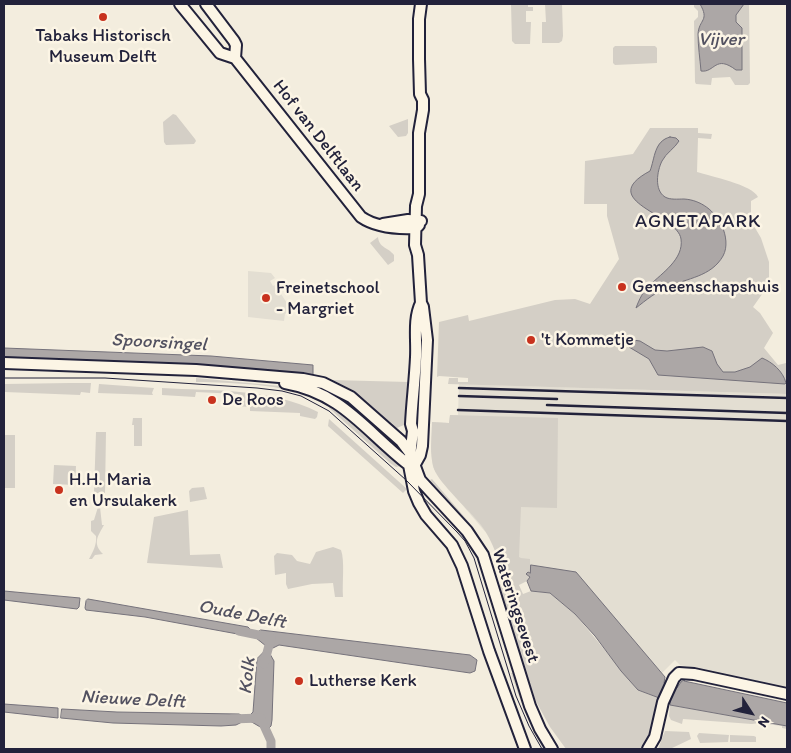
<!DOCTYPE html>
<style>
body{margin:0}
#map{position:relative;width:791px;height:753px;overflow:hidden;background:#f3edde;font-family:Itim,sans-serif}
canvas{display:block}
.frame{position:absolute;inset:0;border:5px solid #22223b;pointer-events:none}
.north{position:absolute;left:726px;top:688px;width:50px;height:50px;-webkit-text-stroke:4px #fcf5e5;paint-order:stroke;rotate:125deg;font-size:14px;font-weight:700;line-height:20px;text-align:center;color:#22223b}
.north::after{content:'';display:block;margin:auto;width:18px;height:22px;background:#22223b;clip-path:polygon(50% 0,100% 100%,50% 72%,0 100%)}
</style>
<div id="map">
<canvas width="791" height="753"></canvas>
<div class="frame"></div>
<div class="north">N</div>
</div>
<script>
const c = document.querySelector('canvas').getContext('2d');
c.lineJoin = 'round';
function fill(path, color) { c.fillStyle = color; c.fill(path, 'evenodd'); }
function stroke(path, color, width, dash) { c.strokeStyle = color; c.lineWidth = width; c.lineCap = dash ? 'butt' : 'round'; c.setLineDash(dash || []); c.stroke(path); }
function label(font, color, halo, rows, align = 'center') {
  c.font = font + ' Itim,sans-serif'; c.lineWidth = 5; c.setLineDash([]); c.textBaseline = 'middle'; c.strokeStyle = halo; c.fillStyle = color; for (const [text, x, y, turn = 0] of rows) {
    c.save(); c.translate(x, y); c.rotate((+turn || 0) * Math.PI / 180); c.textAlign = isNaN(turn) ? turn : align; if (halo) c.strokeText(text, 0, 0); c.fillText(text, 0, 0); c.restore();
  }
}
fill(new Path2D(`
 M248,271l23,2 4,5 -5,3 3,5 2,-1 16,24 -6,5 -1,7 -36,-4z
 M459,384l328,10v293l-107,-22 -5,-5 -13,13 -89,-91 -56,-13 -76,-89 -8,-13 -2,-18 1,-27 17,1 1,-8h8z`), '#e3ded2');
fill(new Path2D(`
 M511,4h17v3h5v4h-7v11h5l-1,22h-15l-3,-3z
 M545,4h17l1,32 -1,5 -3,2h-17v-21h4z
 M694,4h55l1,79 -2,2h-13l-5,-8 -18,1 -1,7 -15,-1 -1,-2 -1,-61 4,-4v-6l-4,-4z
 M615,46h40l2,2v15l-42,2 -2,-2v-15z
 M173,114l3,1 19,24 1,2 -2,3 -28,1 -2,-3 -1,-20z
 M408,119v14l-2,3 -8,1 -9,-11z
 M650,128h48v5l14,1 -1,5 -13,-1 -1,34c13,4 56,13 61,25l-7,4v20l10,17 8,24v16l-4,12 -12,17 7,6 13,20 -9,15 14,17 8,-2 1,31 -339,-10 1,-6h9v4h10v-4l-29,-2 -2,1 2,-55 29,-7 1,6 86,-21 20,-1 15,5 29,-45 -12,-43v-12h-23l1,-43 48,-7z
 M378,237c1,11 10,10 16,18v6l-6,4 -18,-22z
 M196,378l95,9 25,10v3c-32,-17 -84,-17 -120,-18z
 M331,380l78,2 -1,37 -2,5 -9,4 -15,-8 -51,-37z
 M70,383h21l-1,10 -9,-1 -1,3 -75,-3v-8z
 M99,384l55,4 -2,5 1,2 -55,-2z
 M162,388c52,3 109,0 156,24l-1,5 -2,2 -15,-3v-3l-50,-2v-4l-13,-1 1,-12 -42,-2 -1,5 -33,-2z
 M330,389l32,21 44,43 -2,2 -60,-53 -15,-8z
 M330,401l63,56 8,9 -5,1 -6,-4 -61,-55z
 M450,415l108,3 -1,90 -36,-1 -2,50 2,1 9,1v14l-2,-1 -1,1 3,5 -1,2 -10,5 4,9 8,-3 19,2 25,21 63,76 18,7h5l-12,44 -7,8h-76l-16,-22 -18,-33 10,28 18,27h-6c-16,-24 -24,-51 -33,-79l2,-1 -1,-3h-2l-34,-111 3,-1 10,31 6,-3c-6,-19 -11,-40 -24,-57 -11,-14 -42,-42 -47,-56 -5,-15 -2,-32 -2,-47l17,1z
 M133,418h9v28h-8v-21h-2z
 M329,419l78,70 -4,4 -75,-67z
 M96,432h10l-1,61h-11z
 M5,435h10v53h-11z
 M54,465l22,1 -1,19 -22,-1z
 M432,479l41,48 15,25 -3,1c-13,-29 -36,-48 -55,-73z
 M204,487l3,12 -17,3 -1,-11 3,-3z
 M98,507h2l2,18h2c-6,11 -12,18 -1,29l-8,1 -3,4h-3c4,-7 8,-15 7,-23l-5,-5v-10l3,-1z
 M188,510l2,45 30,-1 3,14 -76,-5 7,-46z
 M333,547l8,3c4,11 1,33 2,47h-8l-2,-14 -21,1 -24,5 -2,-5v-11l-11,2 -1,-19 3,-3 15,2 5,6 13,3 6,-12z
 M511,673h3l10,34 26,42h-7c-14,-24 -23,-49 -32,-76z
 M670,705l117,21v3l-5,-1v-2l-23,-3 -7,1 -69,-5 -1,5 -11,-4 -2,-4z
 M665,731l24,1 2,7 -21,10h-12z
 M699,733l30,2 -1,7 -28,1 -3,-7z
 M730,735l24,1 2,1v5h-26z`), '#d4cfc6');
const water = new Path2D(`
 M700,4h44l-8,11v7l6,6v42h-6c-21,-16 -21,3 -35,1 -1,-12 -3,-25 -3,-37 1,-15 12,-13 2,-30z
 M670,137l6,1 3,3c-4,7 -13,12 -17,20 -5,10 -8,29 3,36 5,3 13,2 19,2 17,1 31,12 38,27 4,9 6,21 1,30 -12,21 -36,22 -55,31 -12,5 -22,13 -32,21 3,-8 7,-17 14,-23 12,-12 34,-26 31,-46 -3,-25 -87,-38 -31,-68 5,-13 4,-30 20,-34z
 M633,340l7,1 15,9 12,1 36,-4 9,4 5,13 6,8h12l15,-5 12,-9c10,4 21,13 24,25l-1,1 -127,-9 -9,-16 -20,-12 -1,-3 1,-3z
 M4,348l207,8 102,9v10l-96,-9 -211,-9h-2z
 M531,565l45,7 89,105 -1,6 13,5 4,-6 4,-3 -1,2 103,22v23l-117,-21v-3l-32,-12 -17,-19 -26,-35 -20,-22 -25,-21 -19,-2 -4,-10 3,-4 -4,-3 2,-2 2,1z
 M4,591l76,7 -1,9 -2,2 -73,-9z
 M88,599l160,28 3,3 -2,6 -6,-1 -98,-18 -59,-7 -1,-2 1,-7z
 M261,630l209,25 7,5 -2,11 -5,2 -191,-28 -6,3 -7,-2 -10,-8 2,-6z
 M264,652l6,2 4,7 -2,59 -1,6 -3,3 -6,-1 -12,-7v-6l3,-3 4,-53z
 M4,704l54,4v10l-54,-6z
 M62,709l55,3 122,2 2,1 1,7 -6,3 -15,1 -108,-3 -52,-5z`);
fill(water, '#aca7a6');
stroke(water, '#75727b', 1);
stroke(new Path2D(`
 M239,631l29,6
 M264,664l7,-26
 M231,719l30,-1
 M261,719l10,22v8`), '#aca7a6', 9);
const secondary = new Path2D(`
 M180,4l40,49 15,5
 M206,4l28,37 2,4 -1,13 126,159c16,11 36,12 55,11l3,-3
 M383,224l25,-4 13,1
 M421,303c-8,16 -4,37 -5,54 -1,23 -4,45 -5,67l2,7 -4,34 5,26 5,12 7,12 26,30 10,21 27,85 36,98
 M4,363l192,7 107,9 20,4 28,14 50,44 9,12 10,27 47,51 16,24 47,151 10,23 12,20
 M285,383c58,10 81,49 124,82
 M415,464l5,-9 2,-9 5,-106 -4,-33 -2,-4 -3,-48 -3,-10 1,-39 3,-12v-61l4,-23v-10l-3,-6 -1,-35v-40l2,-15
 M648,749l7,-12 8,-35 11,-24 5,-5 15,1 93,20`);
stroke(secondary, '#22223b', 14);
stroke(secondary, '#fcf5e5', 10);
stroke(new Path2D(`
 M4,378h101l152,10 25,3 19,5 28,15 77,69 51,52 8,9 9,17 42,138 13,30 13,23`), '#22223b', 1);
stroke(new Path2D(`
 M459,388l328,10
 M459,396l98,3
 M547,405l240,8
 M458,410l329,11`), '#22223b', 2.5);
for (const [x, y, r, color] of [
 [103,17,5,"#c8321e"],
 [622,287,5,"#c8321e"],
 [266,298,5,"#c8321e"],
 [531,340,5,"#c8321e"],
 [212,400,5,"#c8321e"],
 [59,490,5,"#c8321e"],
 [299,681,5,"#c8321e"]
]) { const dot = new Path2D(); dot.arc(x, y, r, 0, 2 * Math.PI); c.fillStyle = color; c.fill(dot); stroke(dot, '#fcf5e5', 2); }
label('18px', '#22223b', '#fcf5e5', [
 ["Tabaks Historisch",103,36,"center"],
 ["Museum Delft",103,57,"center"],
 ["Gemeenschapshuis",632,287],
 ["Freinetschool",276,288],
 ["- Margriet",276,309],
 ["'t Kommetje",541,340],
 ["De Roos",222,400],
 ["H.H. Maria",69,480],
 ["en Ursulakerk",69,501],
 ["Lutherse Kerk",309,681]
], 'left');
label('18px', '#22223b', '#fcf5e5', [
 ["Hof van Delftlaan",318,136,52],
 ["Wateringsevest",515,606,72]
]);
label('italic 19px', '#525160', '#fcf5e5', [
 ["Vijver",721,40],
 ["Spoorsingel",159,343,3],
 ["Oude Delft",242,615,11],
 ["Kolk",248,676,-84],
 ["Nieuwe Delft",133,700,3]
]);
c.letterSpacing = '1px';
label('19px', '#22223b', '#fcf5e5', [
 ["AGNETAPARK",698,222]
]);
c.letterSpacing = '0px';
</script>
